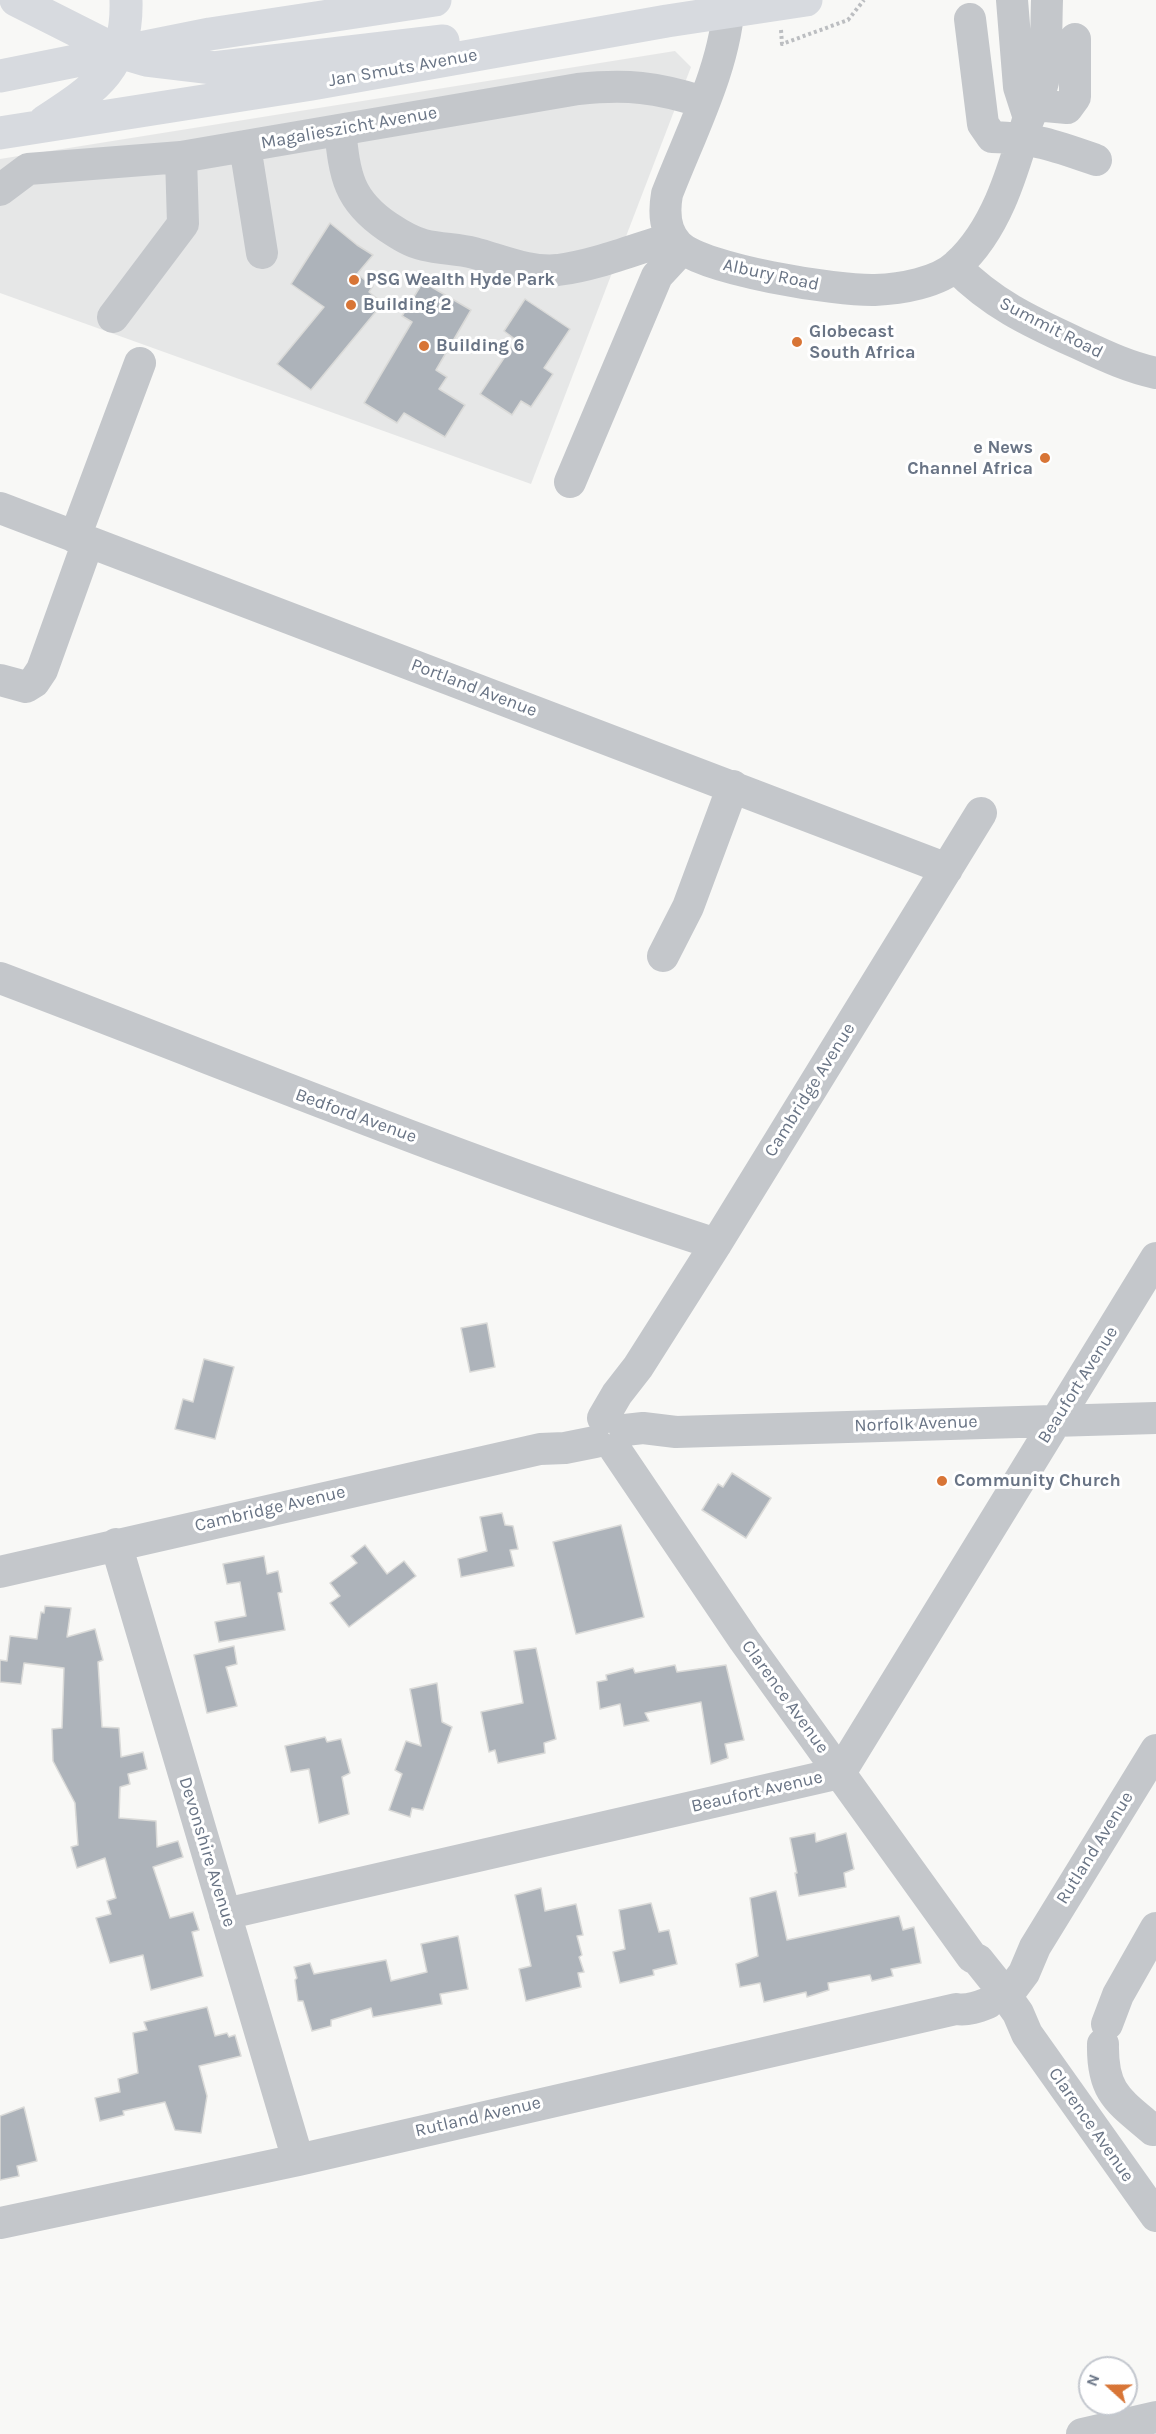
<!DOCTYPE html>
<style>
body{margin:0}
#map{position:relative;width:1156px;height:2434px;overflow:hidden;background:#f8f8f6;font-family:Karla,sans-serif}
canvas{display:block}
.north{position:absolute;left:1078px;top:2356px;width:60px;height:60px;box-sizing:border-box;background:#fff;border:2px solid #c3c7ce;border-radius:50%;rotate:291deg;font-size:16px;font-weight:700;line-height:24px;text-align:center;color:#697485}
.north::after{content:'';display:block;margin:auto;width:21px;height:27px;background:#d87536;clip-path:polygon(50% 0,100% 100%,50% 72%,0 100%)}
</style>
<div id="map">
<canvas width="1156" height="2434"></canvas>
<div class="north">N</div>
</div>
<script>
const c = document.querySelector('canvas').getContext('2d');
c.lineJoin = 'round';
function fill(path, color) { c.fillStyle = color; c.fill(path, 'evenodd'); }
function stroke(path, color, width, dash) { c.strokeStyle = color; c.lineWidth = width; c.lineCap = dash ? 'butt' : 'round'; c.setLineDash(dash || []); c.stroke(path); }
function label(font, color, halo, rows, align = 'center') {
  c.font = font + ' Karla,sans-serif'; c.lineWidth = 6; c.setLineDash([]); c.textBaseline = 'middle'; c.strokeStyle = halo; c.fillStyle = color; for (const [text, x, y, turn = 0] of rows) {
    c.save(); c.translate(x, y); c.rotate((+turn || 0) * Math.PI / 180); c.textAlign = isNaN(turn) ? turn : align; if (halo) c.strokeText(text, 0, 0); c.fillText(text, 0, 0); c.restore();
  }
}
fill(new Path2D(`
 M675,51l16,16 -160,417 -531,-191v-134z`), '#e6e7e7');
const building = new Path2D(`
 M330,223l27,22 16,10 -16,19 16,12 -4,6 14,11 -72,87 -34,-26 47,-57 -33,-23z
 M423,282l48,28 -35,60 11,7 -8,12 26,16 -20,32 -41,-24 -7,10 -33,-20 48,-81 -10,-6z
 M525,299l45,30 -26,39 9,6 -22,33 -10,-6 -9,14 -32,-21 36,-54 -12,-9z
 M487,1323l8,44 -25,5 -9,-44z
 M204,1359l30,8 -19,72 -40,-10 8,-30 10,3z
 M732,1473l39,25 -25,40 -44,-28 16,-26 5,3z
 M502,1513l3,12 8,1 5,23 -8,1 4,16 -53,11 -3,-18 29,-8 -7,-34z
 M621,1525l23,92 -68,17 -23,-92z
 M365,1545l22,29 17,-13 12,15 -67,51 -19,-24 10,-7 -10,-13 27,-20 -6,-7z
 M264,1556l3,18 11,-3 4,21 -4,1 7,37 -66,12 -4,-20 31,-6 -6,-34 -13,2 -4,-20z
 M45,1606l26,2 -4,29 28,-8 8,31 -5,2 4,65 17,1 2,29 22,-5 4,17 -19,5 2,10 -10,3 -1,31 37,3 1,26 21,-6 5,16 -30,10 17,51 23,-6 6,18 -7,2 11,44 -52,14 -8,-35 -33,8 -14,-45 15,-4 -4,-13 9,-3 -11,-40 -28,10 -6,-21 7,-2 -3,-42 -22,-42 -1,-32 10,-1 2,-60 -40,-5 -3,21 -21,-2v-22l7,1 3,-25 27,3 4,-27 3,1z
 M234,1646l3,18 -11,3 11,39 -30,7 -13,-58z
 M536,1648l20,91 -12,4 1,10 -47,10 -3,-13 -6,2 -8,-40 42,-9 -9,-52z
 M675,1665l2,7 49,-7 18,75 -19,4 3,14 -17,6 -10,-62 -56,11 4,8 -25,5 -4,-22 -20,5 -3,-27 10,-2 -1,-5 27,-7 2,5z
 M437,1683l5,39 10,5 -29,83 -11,-2 -2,9 -21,-7 13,-36 -7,-4 11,-29 15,5 -11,-57z
 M325,1737l2,5 14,-3 9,34 -8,4 7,37 -30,9 -10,-54 -18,3 -6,-26z
 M815,1833l1,9 30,-9 8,36 -10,4 2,14 -47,9 -4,-23h2l-7,-35z
 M541,1888l4,23 31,-7 7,31 -6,1 5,19 -3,2 5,15 -6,1 3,14 -55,14 -7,-32 12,-3 -16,-71z
 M776,1891l11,49 112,-24 4,14 11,-3 7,36 -30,6 2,7 -21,5 -2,-6 -42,8 1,7 -22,7 -1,-5 -42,10 -4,-19 -20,4 -4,-23 22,-8 -8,-58z
 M651,1903l8,29 10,-2 8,34 -24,6 1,5 -34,8 -7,-31 12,-3 -6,-39z
 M458,1936l10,53 -28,5 2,10 -69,13 -2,-9 -40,12v6l-19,5 -9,-30h-5l-3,-21 2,-2 -3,-11 16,-4 4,11 72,-14 5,21 36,-9 -6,-28z
 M207,2007l8,29 12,-3 2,4 6,-2 6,21 -42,10 8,30 -6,37 -26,-3 -10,-28 -42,9 1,4 -24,6 -5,-23 25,-6 -2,-13 20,-6 -5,-40 14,-3 -3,-8z
 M24,2107l13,54 -20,5 2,10 -19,4v-64z`);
fill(building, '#adb3ba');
stroke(building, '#dadad8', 1.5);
stroke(new Path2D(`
 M781,30l1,14 66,-24 16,-20`), '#bcbec1', 4, [3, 3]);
stroke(new Path2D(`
 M729,0c-2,64 -39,134 -62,194 -3,17 -3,37 11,51 25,25 159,46 197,45 25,-1 63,-7 82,-25 40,-36 56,-95 71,-145 4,-13 12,-25 15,-38 4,-26 3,-55 4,-82
 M1012,0l7,87 10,31
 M970,19l13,105 9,13c43,1 64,9 104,23
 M1034,105l33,3 8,-11v-58
 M340,130c5,46 8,70 48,97 12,8 23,15 36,18 17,4 34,4 50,8 27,7 55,20 84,17 39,-5 77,-21 114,-32
 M245,146l17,107
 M0,190l28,-21 153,-12 397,-68c49,-5 78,-2 125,13
 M956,267c35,36 73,54 119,75 26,12 52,25 81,31
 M113,317l70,-93 -2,-67
 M570,482l87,-206 25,-27
 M0,508l947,361
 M75,537l65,-174
 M0,680l26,7 8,-5 8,-12 46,-128
 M663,956l25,-49 45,-121
 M0,978c238,90 473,188 716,266
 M603,1418l14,-24 21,-27 78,-123 265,-431
 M625,1430l18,-2 33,4 480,-14
 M615,1449l129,191 228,317 6,3 16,20
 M116,1544l182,616
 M0,1572l540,-123 25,-1 30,-6
 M225,1914l615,-141 316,-515
 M1009,1993l15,-20 11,-26 121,-197
 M1008,1999l10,14 9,21 129,182
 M1107,2024l11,-29 38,-67
 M1103,2044c-1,49 16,57 50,86
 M0,2223l298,-63 658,-151c11,2 22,-2 32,-6
 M1082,2434l74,-17`), '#c4c7cb', 32);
stroke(new Path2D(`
 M16,0l103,52 27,8 67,8 230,-27
 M0,76l210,-42 225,-34
 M44,122c52,-34 84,-54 82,-122
 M0,133l312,-49 355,-63 139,-21`), '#d7dadf', 33);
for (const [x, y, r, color] of [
 [354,280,6,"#d87536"],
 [351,305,6,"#d87536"],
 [797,342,6,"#d87536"],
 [424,346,6,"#d87536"],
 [1045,458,6,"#d87536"],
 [942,1481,6,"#d87536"]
]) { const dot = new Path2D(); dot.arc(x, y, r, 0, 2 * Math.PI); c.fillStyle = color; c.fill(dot); stroke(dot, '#fff', 2); }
label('18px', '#697485', '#fff', [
 ["Jan Smuts Avenue",403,68,-10],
 ["Magalieszicht Avenue",349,128,-10],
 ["Albury Road",771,275,12],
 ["Summit Road",1051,328,27],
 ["Portland Avenue",474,688,21],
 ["Cambridge Avenue",810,1090,-58],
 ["Bedford Avenue",356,1116,20],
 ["Beaufort Avenue",1078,1385,-58],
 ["Norfolk Avenue",916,1424,-2],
 ["Cambridge Avenue",270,1509,-13],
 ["Clarence Avenue",785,1697,54],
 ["Beaufort Avenue",757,1792,-13],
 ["Rutland Avenue",1095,1848,-58],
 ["Devonshire Avenue",207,1852,73],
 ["Rutland Avenue",478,2117,-13],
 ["Clarence Avenue",1091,2125,55]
]);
label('bold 18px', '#697485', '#fff', [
 ["PSG Wealth Hyde Park",366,280],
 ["Building 2",363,305],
 ["Globecast",809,332],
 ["South Africa",809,353],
 ["Building 6",436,346],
 ["e News",1033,448,"right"],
 ["Channel Africa",1033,469,"right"],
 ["Community Church",954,1481]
], 'left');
</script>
